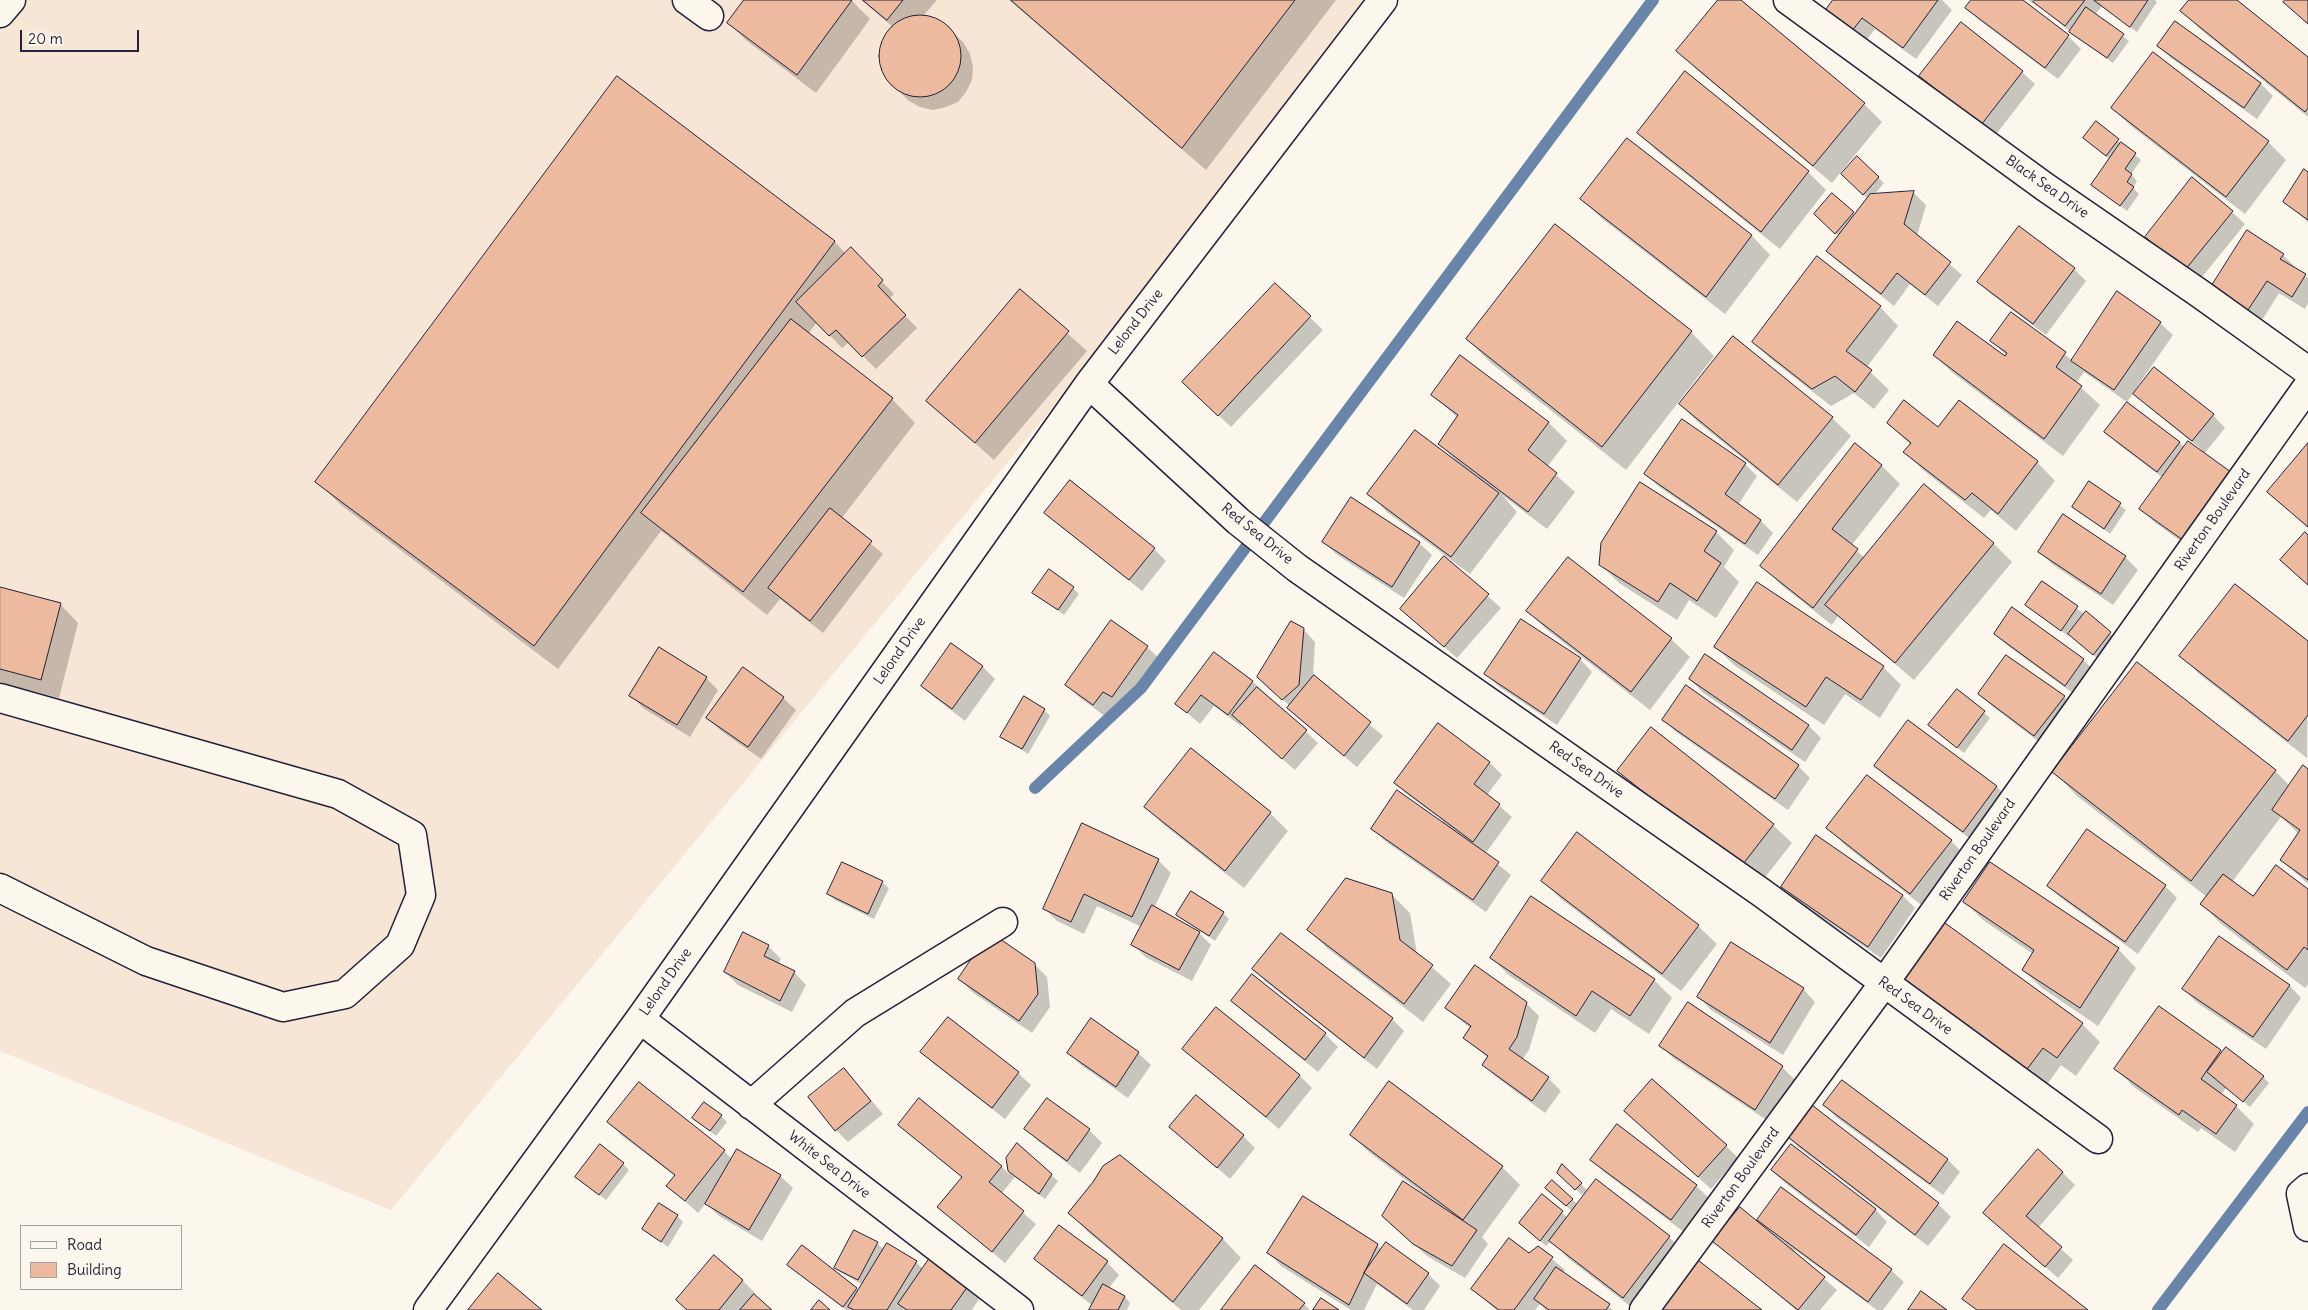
<!DOCTYPE html>
<style>
body{margin:0}
#map{position:relative;width:2308px;height:1310px;overflow:hidden;background:#fbf7ec;font-family:Delius,sans-serif}
canvas{display:block}
.legend{position:absolute;left:20px;top:1225px;width:162px;height:65px;box-sizing:border-box;background:#fbf7ec;border:1px solid #a4a2a5;margin:0;padding:6px 9px;list-style:none;font-size:15px;color:#22223b}
.legend li{display:flex;align-items:center;gap:10px;height:25px}
.legend b{width:25px;border:1px solid #a4a2a5}
.scale{position:absolute;left:20px;top:30px;width:119px;height:22px;box-sizing:border-box;border:2px solid #22223b;border-top:0;padding-left:6px;font-size:15px;line-height:18px;white-space:nowrap;color:#22223b;-webkit-text-stroke:4px #fbf7ec;paint-order:stroke}
</style>
<div id="map">
<canvas width="2308" height="1310"></canvas>
<ul class="legend">
<li><b style="height:6px;background:#fbf7ec"></b>Road</li>
<li><b style="height:14px;background:#edba9f"></b>Building</li>
</ul>
<div class="scale">20 m</div>
</div>
<script>
const c = document.querySelector('canvas').getContext('2d');
c.lineJoin = 'round';
function fill(path, color) { c.fillStyle = color; c.fill(path, 'evenodd'); }
function stroke(path, color, width, dash) { c.strokeStyle = color; c.lineWidth = width; c.lineCap = dash ? 'butt' : 'round'; c.setLineDash(dash || []); c.stroke(path); }
function label(font, color, halo, rows, align = 'center') {
  c.font = font + ' Delius,sans-serif'; c.lineWidth = 4.5; c.setLineDash([]); c.textBaseline = 'middle'; c.strokeStyle = halo; c.fillStyle = color; for (const [text, x, y, turn = 0] of rows) {
    c.save(); c.translate(x, y); c.rotate((+turn || 0) * Math.PI / 180); c.textAlign = isNaN(turn) ? turn : align; if (halo) c.strokeText(text, 0, 0); c.fillText(text, 0, 0); c.restore();
  }
}
fill(new Path2D(`
 M0,0h1389l-998,1210 -391,-159z`), '#f7e5d5');
fill(new Path2D(`
 M746,0h105l19,19 -54,74 -69,-52 -18,-18z
 M861,0h76l-14,16 16,4 24,22 7,12 3,13 -1,13 -6,12 -8,10 -12,5 -13,3 -13,-3 -11,-6 -23,-23 -5,-12 -1,-14 3,-12 10,-13z
 M1009,0h327l-130,170z
 M1719,0h20l125,104 18,18 -50,61 -136,-114 -18,-18z
 M1835,0h107l10,10 -36,49 -41,-30 -10,13 -26,-19z
 M1973,0h48l47,36 13,13 -23,30 -79,-59 -12,-12z
 M2028,0h127l2,2 -20,30 -35,-26 -7,9 34,26 -16,22 -37,-26 -42,-36 -2,2z
 M2191,0h44l73,59v58l-108,-88 -18,-18z
 M1961,24l61,48 13,12 -41,53 -61,-49 -13,-12z
 M2159,46l102,38 12,12 -16,23 -86,-61z
 M617,78l218,164 11,12 5,-5 43,45 -5,5 28,29 -41,41 -27,-27 -7,6 -25,-26 -9,12 84,65 23,24 -74,96 42,35 -60,79 -43,-34 -13,16 -106,-84 -103,138 -217,-164 -24,-23z
 M2112,108l156,34 18,18 -41,54 -114,-88z
 M2096,123l45,37 -10,14 6,7 -4,7 6,6 -12,17 -34,-26 17,-25 -19,-16z
 M1638,132l170,40 18,18 -46,59 -123,-98z
 M1628,140l124,96 18,19 -45,59 -125,-97 -18,-18z
 M1857,158l27,25 -10,12 40,-2 12,12 -9,31 45,39 -24,31 -28,-22 -16,22 -54,-43 -13,-12 12,-15 -18,-16 11,-26 23,21 13,-16 -25,-25z
 M2308,174v48l-24,-21z
 M2232,212l13,12 -47,58 -52,-45z
 M2283,255l12,12 -1,2 14,9v25l-3,6 -26,-16 -20,32 -36,-23z
 M1817,258l63,49 18,19 -32,42 23,22 -15,19 -20,-16 -23,13 -59,-46 -19,-18z
 M2074,269l12,12 -40,54 -55,-41 -12,-12z
 M1275,284l48,46 -92,97 -35,-33z
 M1020,291l67,60 -93,109 -67,-59z
 M2011,314l61,46 88,-37 13,12 -38,55 78,25 12,13 -21,26 -4,101 -47,-34 -12,-12 22,-31 -45,-34 -12,-12 73,10 6,6 15,3 1,-2 -54,-43 -13,-14 -7,10 -43,-30 -8,11 24,22 -37,51 -110,-83 -19,-18 71,3 2,-2 -15,-15z
 M1691,332l23,24 -88,114 -135,-107 -24,-24z
 M1733,338l99,80 19,18 -54,66 -98,-79 -19,-19z
 M1432,395l116,27 19,19 -20,26 28,25 -28,37 -45,-34 15,17 -47,62 -23,-17 -2,1 56,50 -44,50 -56,-49 45,-53 -59,-44 -18,-19 86,-33 -15,-16 18,-26z
 M1959,402l78,60 18,19 -39,50 -25,-21 -7,8 -61,-48 -18,-18 6,-7 -23,-22 51,5z
 M1855,445l27,21 18,18 -49,62 14,12 59,-72 70,58 18,18 -98,118 -76,-64 -6,9 -52,-41 -18,-19z
 M2308,445v83l-39,-36z
 M1745,464l12,12 -19,29 23,16 12,12 -15,22 -100,-69 -12,-12z
 M2090,483l36,27 -16,24 -36,-27z
 M1046,513l108,36 12,12 -24,30 -83,-66z
 M2064,515l61,42 13,13 -25,35 -61,-41 -12,-12z
 M1716,532l18,18 -10,17 15,15 -23,36 -27,-18 -12,20 -58,-37 -18,-18z
 M1324,542l95,1 13,12 -28,43 -68,-44z
 M1568,559l103,80 19,18 -40,53 -104,-81 -18,-18z
 M2042,582l43,33 1,-2 30,26 -17,21 -30,-26 -1,2 -42,-31z
 M0,588l60,16 18,19 -19,75 -59,-16z
 M1073,588l6,6 -15,21 -30,-23z
 M1303,629l12,13 -2,34 70,60 -26,31 -56,-47 -13,-12 2,-2 -19,-17z
 M1995,634l88,26 13,12 -18,25 -70,-51z
 M2308,643l-1,115 -108,-84 -18,-19z
 M952,645l31,22 12,12 -30,42 -30,-23 -13,-12z
 M1147,647l13,12 -35,50 -9,-6 -10,14 -27,-20 -12,-12z
 M1716,647l167,20 18,18 -21,33 -35,-24 -21,31 -90,-60z
 M1214,654l39,28 65,61 -23,27 -53,-46 -1,2 -27,-20 -14,18 -23,-20z
 M1580,659l12,13 -35,53 -59,-39 -12,-12z
 M743,669l40,29 13,12 -35,49 -41,-29 -12,-12z
 M706,678l12,12 -28,47 -47,-29 -12,-13z
 M1690,679l118,46 13,13 -16,24 -103,-70z
 M1957,690l33,28 -26,35 -28,-22z
 M1979,694l85,3 12,12 -29,39 -55,-42z
 M1044,710l6,6 -22,38 -26,-18z
 M1664,720l134,46 12,12 -22,32 -112,-78z
 M1438,725l52,38 12,12 -15,20 25,22 -27,37 26,21 -25,37 -101,-71 -13,-13 69,-5 2,-2 -35,-26 -13,-12z
 M1876,766l120,20 13,13 -33,44 -88,-65z
 M1618,771l155,54 19,18 -33,42 -122,-96z
 M2275,771l15,15 18,-15v113l-27,-24 18,-26 -18,-17 -49,65 21,16 55,-8v94l-3,4 -85,-65 -18,-19 5,-7 -130,-101 -23,-24z
 M1146,807l124,6 18,18 -44,57 -80,-63z
 M1828,828l123,13 18,18 -40,52 -83,-65z
 M1816,837l87,59 12,12 -34,50 -86,-59 -12,-12z
 M1158,860l13,13 -17,35 43,23 14,14 -19,36 -47,-24 -12,-13 9,-17 -45,-21 -13,28 -27,-13 -12,-12z
 M843,863l40,20 6,5 -15,31 -39,-19 -6,-6z
 M1543,881l155,45 19,18 -36,47 -120,-92z
 M2048,886h117l12,12 -39,56 -77,-56z
 M1391,894l19,19 7,41 34,30 -28,38 -96,-74 -18,-18z
 M1965,902l153,47 18,19 -38,58 -56,-38 -19,-18 10,-16 -50,-34z
 M1223,913l6,6 -14,22 -37,-26z
 M768,946l13,13 -3,5 16,8 12,13 -14,27 -54,-27 -13,-13z
 M1491,958l163,22 18,18 -23,36 -38,-25 -16,24 -85,-57z
 M1034,964l13,13 3,30 -18,26 -60,-41 -12,-13z
 M1254,969l138,50 12,12 -27,38 -111,-87z
 M1252,976l73,58 13,13 -20,25 -73,-59 -12,-12z
 M2289,985l12,13 -35,51 -70,-47 -12,-13z
 M1803,989l12,13 -32,53 -72,-45 -12,-13z
 M1923,1001l159,23 18,18 -24,34 -15,-11 -17,24z
 M1526,1003l13,13 -10,34 -7,10 26,18 13,13 -16,22 -49,-36 -13,-13 5,-6 -23,-20 6,-9 -25,-21z
 M1688,1004l94,63 13,13 -27,41 -95,-63 -12,-12z
 M1216,1009l84,67 12,12 -33,41 -95,-80z
 M1091,1019l47,34 13,12 -23,33 -47,-33 -13,-13z
 M2220,1051l43,26 6,6 -19,24 -24,-19 -5,7 15,11 18,18 -19,28 -34,-24 -3,4 -64,-45 -18,-18z
 M922,1052l96,21 13,12 -26,34 -71,-55z
 M844,1069l39,45 -35,28 -12,-12z
 M1842,1082l106,78 12,12 -17,23 -106,-77 -12,-13z
 M1047,1099l42,31 13,13 -22,30 -42,-32 -12,-12z
 M1809,1104l129,100 13,13 -23,29 -130,-99 -12,-13z
 M1625,1111l101,35 12,12 -27,31z
 M721,1116l6,6 -11,14 -22,-18z
 M609,1122l115,29 8,8 48,17 13,12 -31,53 -43,-25 -13,-13 -8,10 -30,-27 7,-10 -54,-41z
 M900,1125l101,41 8,8 -2,-16 10,-13 41,36 -13,18 -30,-22 -14,17 35,30 -31,39 -66,-56 24,-29z
 M1170,1127l73,9 12,12 -25,31z
 M1351,1135l151,32 18,18 -38,52 6,7 -23,34 -38,-22 -31,-28 28,-34 -54,-41z
 M1120,1156l103,83 18,19 -42,52h-18l-93,-78 -18,-19z
 M1592,1159l104,27 13,12 -25,34 -80,-60z
 M623,1164l6,6 -23,30 -23,-18z
 M1563,1166l24,24 -5,5 -23,-22z
 M1772,1170l103,39 12,13 -18,25 -84,-64z
 M2062,1172l13,13 -37,43 35,32 -15,18 -73,-65z
 M1781,1189l110,81 13,12 -21,28h-6l-82,-60 -1,2 43,38 -17,20h-24l-82,-69 43,-19z
 M1552,1194l20,5 6,6 91,32 18,18 -52,55 -66,-51 -18,-18 -5,5 -19,-17 15,-33 26,22 5,-6z
 M677,1216l6,6 -15,25 -24,-18z
 M1060,1226l47,36 12,13 -10,13 16,9 5,6 -3,7h-36l2,-4 -45,-35 -13,-12z
 M877,1243l7,7 32,12 7,7 44,18 12,12 -7,11h-126l-52,-40 8,-23 57,44 4,-6 -21,-12 -6,-6z
 M1377,1245l5,5 46,24 12,12 -16,24h-11l-36,-26 -13,26h-13l-70,-44 -12,-13z
 M1538,1247l27,23 -2,3 50,37h-67l-6,-6 -5,6h-39l-23,-21z
 M714,1257l29,24 12,12 -2,2 17,15h-83z
 M1304,1304l6,6h-87z`), '#0003');
stroke(new Path2D(`
 M1035,788l106,-100 512,-688
 M2158,1310l150,-198`), '#6985aa', 12);
const building = new Path2D(`
 M744,0h108l-55,75 -70,-52z
 M863,0h40l-16,20z
 M1011,0h284l-113,148z
 M1718,0h23l124,103 -52,63 -137,-115z
 M1833,0h105l-35,48 -41,-30 -10,13 -27,-20z
 M1971,0h52l46,35 -24,33 -80,-60z
 M2035,0h50l-20,26 -32,-24z
 M2094,0h54l-18,27z
 M2189,0h48l71,57v51l-3,4 -125,-101z
 M2285,0h23v24l-25,-22z
 M2086,7l38,27 -17,24 -38,-26z
 M879 56a41 41 0 1 1 82 0a41 41 0 1 1-82 0Z
 M2175,21l86,62 -17,25 -87,-62z
 M1961,22l62,49 -42,54 -62,-49z
 M2153,52l116,89 -43,56 -115,-89z
 M1685,71l124,100 -48,61 -124,-99z
 M617,76l218,165 -301,405 -219,-164z
 M2096,121l23,18 -13,17 -23,-18z
 M1627,138l125,97 -46,62 -126,-98z
 M2121,142l15,11 -11,16 7,5 -5,8 7,5 -14,19 -29,-21z
 M1857,156l22,21 -16,18 -22,-21z
 M2304,169l4,3v48l-25,-18z
 M2192,177l41,34 -48,59 -40,-33z
 M1914,191l-10,33 47,38 -26,33 -28,-22 -16,21 -55,-43 44,-57z
 M1832,193l22,19 -19,22 -21,-20z
 M1555,224l137,107 -90,116 -136,-108z
 M2019,226l56,42 -42,56 -56,-42z
 M2247,230l37,24 -4,5 26,15 -14,23 -25,-16 -21,32 -37,-23z
 M851,247l32,33 -5,6 28,29 -44,42 -26,-27 -7,6 -33,-34z
 M1817,256l64,50 -35,45 26,19 -17,22 -20,-16 -23,13 -60,-47z
 M1275,283l36,33 -93,100 -36,-34z
 M1020,289l49,42 -94,112 -49,-42z
 M2117,291l44,31 -47,68 -43,-29z
 M2011,312l55,40 -10,15 26,19 -38,53 -111,-84 24,-34 48,35 2,-3 -17,-12z
 M791,319l102,79 -150,194 -102,-79z
 M1733,336l100,81 -55,68 -99,-81z
 M1460,355l89,67 -21,28 29,23 -29,39 -90,-68 20,-29 -27,-20z
 M2154,367l60,47 -22,27 -59,-47z
 M1904,400l34,27 21,-27 79,61 -40,53 -26,-21 -7,7 -62,-48 8,-9 -24,-20z
 M2127,402l53,40 -23,30 -53,-40z
 M1682,419l64,44 -21,31 36,26 -16,24 -101,-70z
 M1415,430l84,63 -48,64 -84,-63z
 M2188,441l47,34 -48,68 -48,-34z
 M1855,443l27,22 -50,64 26,20 -45,59 -53,-42z
 M2308,443v84l-41,-35z
 M1070,480l85,68 -26,32 -85,-67z
 M2089,481l32,22 -17,26 -32,-22z
 M1640,482l77,49 -13,20 17,12 -24,38 -27,-18 -12,19 -59,-37 2,-22z
 M1924,484l70,59 -99,120 -70,-58z
 M1351,497l69,45 -28,45 -70,-45z
 M830,508l42,33 -62,80 -42,-33z
 M2063,514l63,42 -25,38 -63,-42z
 M2305,532l3,3v50l-28,-25z
 M1444,556l45,38 -45,53 -44,-38z
 M1568,557l104,81 -41,54 -105,-81z
 M1049,569l25,18 -16,23 -26,-17z
 M2042,581l36,25 -17,25 -36,-26z
 M1757,582l127,84 -23,34 -35,-23 -20,30 -92,-60z
 M2235,584l73,57v74l-20,26 -109,-85z
 M0,587l61,16 -20,77 -41,-11z
 M2012,607l72,52 -19,27 -71,-52z
 M2086,611l25,21 -18,23 -25,-21z
 M1521,619l60,39 -37,56 -60,-40z
 M1111,620l37,26 -36,51 -9,-5 -10,13 -28,-20z
 M1291,621l13,7 -5,57 -17,15 -25,-23z
 M951,643l32,23 -31,43 -31,-23z
 M659,647l48,30 -30,48 -48,-29z
 M1214,652l39,29 -25,34 -27,-20 -14,18 -12,-9z
 M1705,654l104,71 -17,25 -103,-71z
 M2006,655l59,41 -31,40 -56,-42z
 M2137,662l139,108 -85,111 -139,-109z
 M743,667l41,30 -36,50 -42,-29z
 M1314,675l57,47 -27,34 -57,-48z
 M1686,685l113,80 -24,34 -113,-79z
 M1257,687l50,43 -25,29 -50,-44z
 M1957,689l28,22 -28,37 -29,-23z
 M1024,696l21,13 -23,40 -22,-12z
 M1908,720l89,66 -34,46 -89,-66z
 M1438,723l52,39 -16,22 26,20 -27,38 -79,-59z
 M1651,727l123,97 -34,44 -123,-97z
 M1191,748l80,64 -46,59 -81,-64z
 M2303,765l5,4v111l-28,-20 20,-30 -28,-20z
 M1867,775l85,65 -42,54 -84,-66z
 M1397,790l102,72 -26,38 -102,-71z
 M1082,823l77,36 -27,58 -48,-23 -13,28 -28,-13z
 M2087,829l79,56 -41,57 -78,-56z
 M1577,832l122,93 -37,49 -121,-93z
 M1816,835l87,60 -35,52 -87,-60z
 M842,862l41,19 -15,33 -41,-20z
 M1990,862l129,86 -39,60 -58,-38 12,-20 -71,-48z
 M2276,865l32,24v61l-4,-3 -17,23 -87,-66 23,-30 30,22z
 M1346,878l46,15 8,47 33,25 -29,39 -97,-74z
 M1191,891l33,21 -15,24 -33,-21z
 M1531,896l124,83 -25,37 -38,-25 -16,25 -86,-58z
 M1152,905l48,27 -21,38 -48,-25z
 M1945,923l138,100 -26,35 -14,-10 -18,24 -122,-90z
 M743,932l26,13 -5,11 31,15 -15,30 -56,-29z
 M990,932l45,31 3,31 -19,27 -61,-42z
 M1281,933l112,85 -29,40 -112,-89z
 M2219,936l71,49 -37,52 -71,-48z
 M1731,942l73,46 -34,55 -73,-46z
 M1475,965l52,37 -10,35 -8,12 40,28 -17,24 -50,-36 6,-9 -25,-18 8,-12 -26,-18z
 M1252,974l74,59 -21,27 -74,-59z
 M1688,1002l95,64 -28,44 -96,-64z
 M2159,1006l62,44 -20,29 36,26 -21,29 -34,-24 -3,5 -65,-46z
 M1216,1007l84,68 -34,42 -84,-68z
 M948,1017l71,55 -27,36 -72,-56z
 M1091,1018l48,34 -23,35 -49,-34z
 M2226,1047l38,29 -21,26 -36,-30z
 M844,1068l27,33 -36,30 -27,-34z
 M1652,1079l75,66 -29,32 -74,-66z
 M1842,1080l106,79 -18,25 -107,-79z
 M1389,1081l114,85 -40,54 -113,-85z
 M639,1082l86,68 -40,51 -19,-15 9,-11 -68,-53z
 M1196,1095l48,40 -27,33 -48,-41z
 M919,1098l83,68 -13,16 35,29 -32,41 -55,-45 25,-30 -64,-52z
 M1047,1098l43,31 -23,32 -43,-32z
 M704,1102l18,13 -12,16 -18,-13z
 M1808,1102l131,101 -24,32 -131,-101z
 M1617,1124l80,61 -26,35 -81,-60z
 M1017,1143l35,31 -13,20 -31,-23 -2,-13z
 M600,1144l24,19 -25,32 -24,-18z
 M1791,1144l85,65 -20,26 -85,-65z
 M737,1149l44,26 -32,55 -44,-26z
 M2038,1149l25,23 -37,44 36,31 -17,20 -62,-54z
 M1120,1155l103,83 -50,64 -105,-89 25,-31 10,-16z
 M1562,1164l20,19 -7,7 -18,-17z
 M1596,1179l74,57 -47,62 -74,-57z
 M1552,1180l21,19 -7,7 -21,-18z
 M1403,1181l74,49 -25,36 -39,-22 -31,-28z
 M1781,1187l111,82 -24,33 -111,-82z
 M1542,1194l21,17 -23,30 -21,-18z
 M1303,1196l75,48 -29,61 -82,-52z
 M659,1203l19,12 -17,27 -19,-13z
 M1740,1207l85,70 -27,33 -86,-69z
 M1059,1225l49,36 -26,35 -48,-37z
 M854,1230l24,12 -20,38 -24,-12z
 M1509,1238l20,15 9,-7 15,11 -39,53h-15l-28,-21z
 M1386,1242l43,31 -22,31 -43,-31z
 M887,1243l30,18 -30,49h-33l-6,-3z
 M2004,1244l84,66h-111l-15,-11z
 M802,1245l55,43 -14,19 -56,-42z
 M714,1255l29,25 -24,30h-32l-11,-10z
 M1694,1257l68,53h-109z
 M929,1259l39,27 -17,24h-44l-9,-6z
 M1255,1265l50,38 -6,7h-78z
 M1556,1267l54,37 -4,6h-57l-15,-11z
 M498,1273l44,37h-74z
 M1103,1284l22,12 -7,14h-29z
 M1921,1291l26,19h-39z
 M754,1294l18,16h-32z
 M1321,1298l18,12h-26z
 M819,1300l11,10h-19z`);
fill(building, '#edba9f');
stroke(building, '#22223b', 1);
const minor = new Path2D(`
 M687,0l22,16
 M1788,0l257,187 154,106 109,78
 M0,13l11,-13
 M1089,384l149,137 59,47 465,325 336,246
 M0,698l338,96 74,41 9,60 -21,50 -55,49 -62,13 -137,-46 -146,-73
 M640,1019l379,291
 M751,1105l104,-92 148,-91
 M2308,1188l-7,6 7,33
 M428,1310l212,-291 449,-635 294,-384
 M1644,1310l240,-327 424,-597`);
stroke(minor, '#22223b', 31);
stroke(minor, '#fbf7ec', 28);
label('14px', '#22223b', '#fbf7ec', [
 ["Black Sea Drive",2047,187,35],
 ["Lelond Drive",1136,322,-52],
 ["Riverton Boulevard",2213,520,-55],
 ["Red Sea Drive",1257,534,39],
 ["Lelond Drive",900,651,-55],
 ["Red Sea Drive",1586,770,35],
 ["Riverton Boulevard",1978,850,-55],
 ["Lelond Drive",666,982,-55],
 ["Red Sea Drive",1915,1006,36],
 ["White Sea Drive",829,1165,38],
 ["Riverton Boulevard",1741,1178,-54]
]);
</script>
